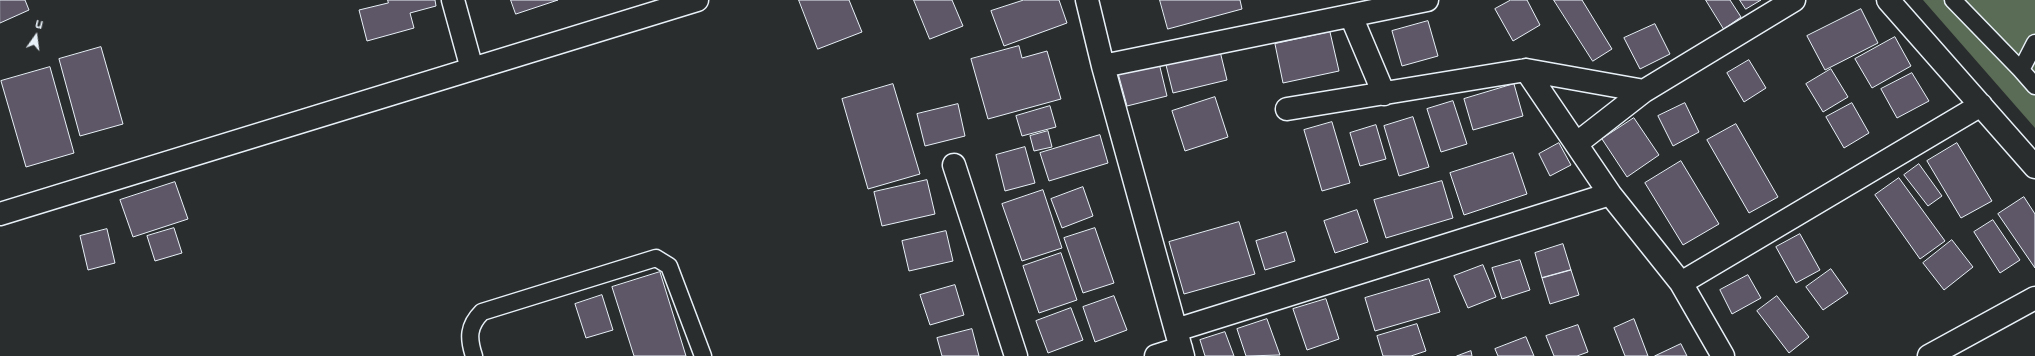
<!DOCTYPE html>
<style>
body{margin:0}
#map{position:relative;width:2035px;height:356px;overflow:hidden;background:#2a2d2e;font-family:Mali,sans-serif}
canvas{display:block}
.north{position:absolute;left:16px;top:16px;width:40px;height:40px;-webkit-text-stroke:3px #2a2d2e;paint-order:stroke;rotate:14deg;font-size:11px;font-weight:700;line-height:16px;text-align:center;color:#e8f1f8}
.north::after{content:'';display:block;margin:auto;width:14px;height:18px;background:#e8f1f8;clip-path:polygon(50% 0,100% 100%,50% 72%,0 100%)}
</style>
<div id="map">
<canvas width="2035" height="356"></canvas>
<div class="north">U</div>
</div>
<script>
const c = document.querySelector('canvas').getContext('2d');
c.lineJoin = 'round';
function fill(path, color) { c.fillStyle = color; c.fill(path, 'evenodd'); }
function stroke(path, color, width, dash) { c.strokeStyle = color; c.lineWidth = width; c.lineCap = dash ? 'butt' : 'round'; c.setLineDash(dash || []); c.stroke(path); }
fill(new Path2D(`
 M1923,0h112v128z`), '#5b6c56');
const building = new Path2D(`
 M0,0h25l4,10 -29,13z
 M388,0h47l1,6 -26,7 4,15 -47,13 -8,-31 29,-7z
 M511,0h47l-42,14z
 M799,0h50l13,32 -44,17z
 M914,0h38l11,26 -33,13z
 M1024,0h35l8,23 -63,23 -13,-35z
 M1160,0h80l2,9 -74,20z
 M1511,0h16l13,25 -27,16 -18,-32z
 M1554,0h28l30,49 -19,12z
 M1706,0h24l11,17 -17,12z
 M1740,0h21l-15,9z
 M1861,9l17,34 -53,27 -18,-34z
 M1428,21l10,35 -36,10 -10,-35z
 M1655,24l15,30 -30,15 -16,-31z
 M1330,32l9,39 -56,12 -8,-39z
 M1895,37l16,29 -39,22 -17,-29z
 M1019,46l3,12 25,-7 14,48 -73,20 -17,-60z
 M101,47l22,77 -43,12 -21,-77z
 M1219,47l8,33 -54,13 -8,-32z
 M1749,60l17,28 -22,14 -17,-29z
 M1159,63l8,33 -40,10 -9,-33z
 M50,67l24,86 -48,14 -25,-86z
 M1831,69l17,28 -25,15 -17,-28z
 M1912,73l17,28 -32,17 -16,-29z
 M893,84l27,90 -52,15 -26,-90z
 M1514,84l9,32 -50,14 -9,-31z
 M1215,97l13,40 -43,14 -13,-40z
 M1453,101l14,43 -26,8 -14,-43z
 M1685,103l14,29 -26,14 -15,-30z
 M1852,103l17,30 -25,15 -18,-31z
 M958,104l7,32 -40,10 -8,-32z
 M1050,106l6,21 -34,9 -6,-20z
 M1413,117l16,50 -30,9 -15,-50z
 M1634,118l25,37 -32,22 -25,-38z
 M1332,122l18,61 -28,8 -18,-61z
 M1736,124l42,73 -29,16 -42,-73z
 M1376,125l10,34 -26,7 -10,-33z
 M1048,131l4,16 -18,4 -4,-15z
 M1100,135l8,28 -59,18 -9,-28z
 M1559,143l12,22 -21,11 -11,-22z
 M1957,143l35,58 -31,17 -34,-57z
 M1025,147l10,36 -30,8 -9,-36z
 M1513,153l14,41 -63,21 -14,-42z
 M1681,161l38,63 -36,21 -38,-62z
 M1919,164l23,32 -14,10 -24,-31z
 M1899,178l46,63 -25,18 -45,-64z
 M927,180l8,34 -53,12 -8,-34z
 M1442,181l11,37 -67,20 -12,-38z
 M175,182l13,37 -55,18 -13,-37z
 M1083,187l10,29 -31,12 -11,-29z
 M1043,190l19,58 -40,13 -20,-57z
 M2024,197l11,17v54l-37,-54z
 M1357,210l11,32 -33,11 -11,-32z
 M1993,220l27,40 -20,13 -26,-41z
 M1239,222l16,52 -71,20 -15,-52z
 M174,228l8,25 -27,8 -8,-25z
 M1095,228l19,55 -31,10 -19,-55z
 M107,229l8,34 -27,7 -8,-34z
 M946,231l7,30 -44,10 -7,-30z
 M1286,232l9,29 -30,9 -9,-29z
 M1800,234l20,36 -24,13 -20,-36z
 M1952,240l21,27 -29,23 -21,-27z
 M1563,244l8,26 -29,8 -7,-25z
 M1061,253l16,47 -38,13 -16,-47z
 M1520,260l10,30 -28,9 -10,-31z
 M1483,265l13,32 -28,11 -14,-32z
 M1831,269l17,24 -25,17 -17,-23z
 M1571,270l8,25 -29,9 -8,-26z
 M660,272l26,84h-52l-22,-69z
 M1748,275l13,23 -29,16 -12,-24z
 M1429,279l11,33 -65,19 -10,-33z
 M955,285l9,30 -34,10 -10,-30z
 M602,295l11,35 -27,8 -11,-34z
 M1114,296l13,34 -32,12 -12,-35z
 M1777,296l32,41 -20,16 -32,-42z
 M1326,299l13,40 -32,11 -14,-41z
 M1071,308l12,32 -35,13 -12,-32z
 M1267,319l13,36 -34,1 -9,-27z
 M1634,319l14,37h-23l-11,-28z
 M1417,324l9,27 -15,5h-28l-6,-20z
 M1578,325l10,27 -11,4h-23l-8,-20z
 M972,329l7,27h-37l-5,-18z
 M1225,332l9,24h-29l-5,-16z
 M1526,337l8,19h-36l-3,-7z
 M1681,344l6,12h-32z
 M1471,351l1,5h-15z`);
fill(building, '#5e5767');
stroke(building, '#e8f1f8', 1);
const service = new Path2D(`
 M1953,0l68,70
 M2035,43l-14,27 14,16
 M474,356c-6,-18 -6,-30 8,-44l174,-54 13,8 34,90`);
const minor = new Path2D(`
 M453,0l19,69
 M1087,0l16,66 80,290
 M1888,0l147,167
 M1351,16l33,78
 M1103,66l324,-66
 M1526,70l84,124 71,89 42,73
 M1287,109l239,-39 118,21
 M1576,144l68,-53 150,-91
 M954,165l62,191
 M0,214l697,-214
 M1681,283l300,-178
 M1176,330l434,-136
 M1156,356l25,-8
 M1929,356l106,-58`);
stroke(service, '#e8f1f8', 19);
stroke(minor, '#e8f1f8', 25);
stroke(service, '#2a2d2e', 16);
stroke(minor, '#2a2d2e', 22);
</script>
